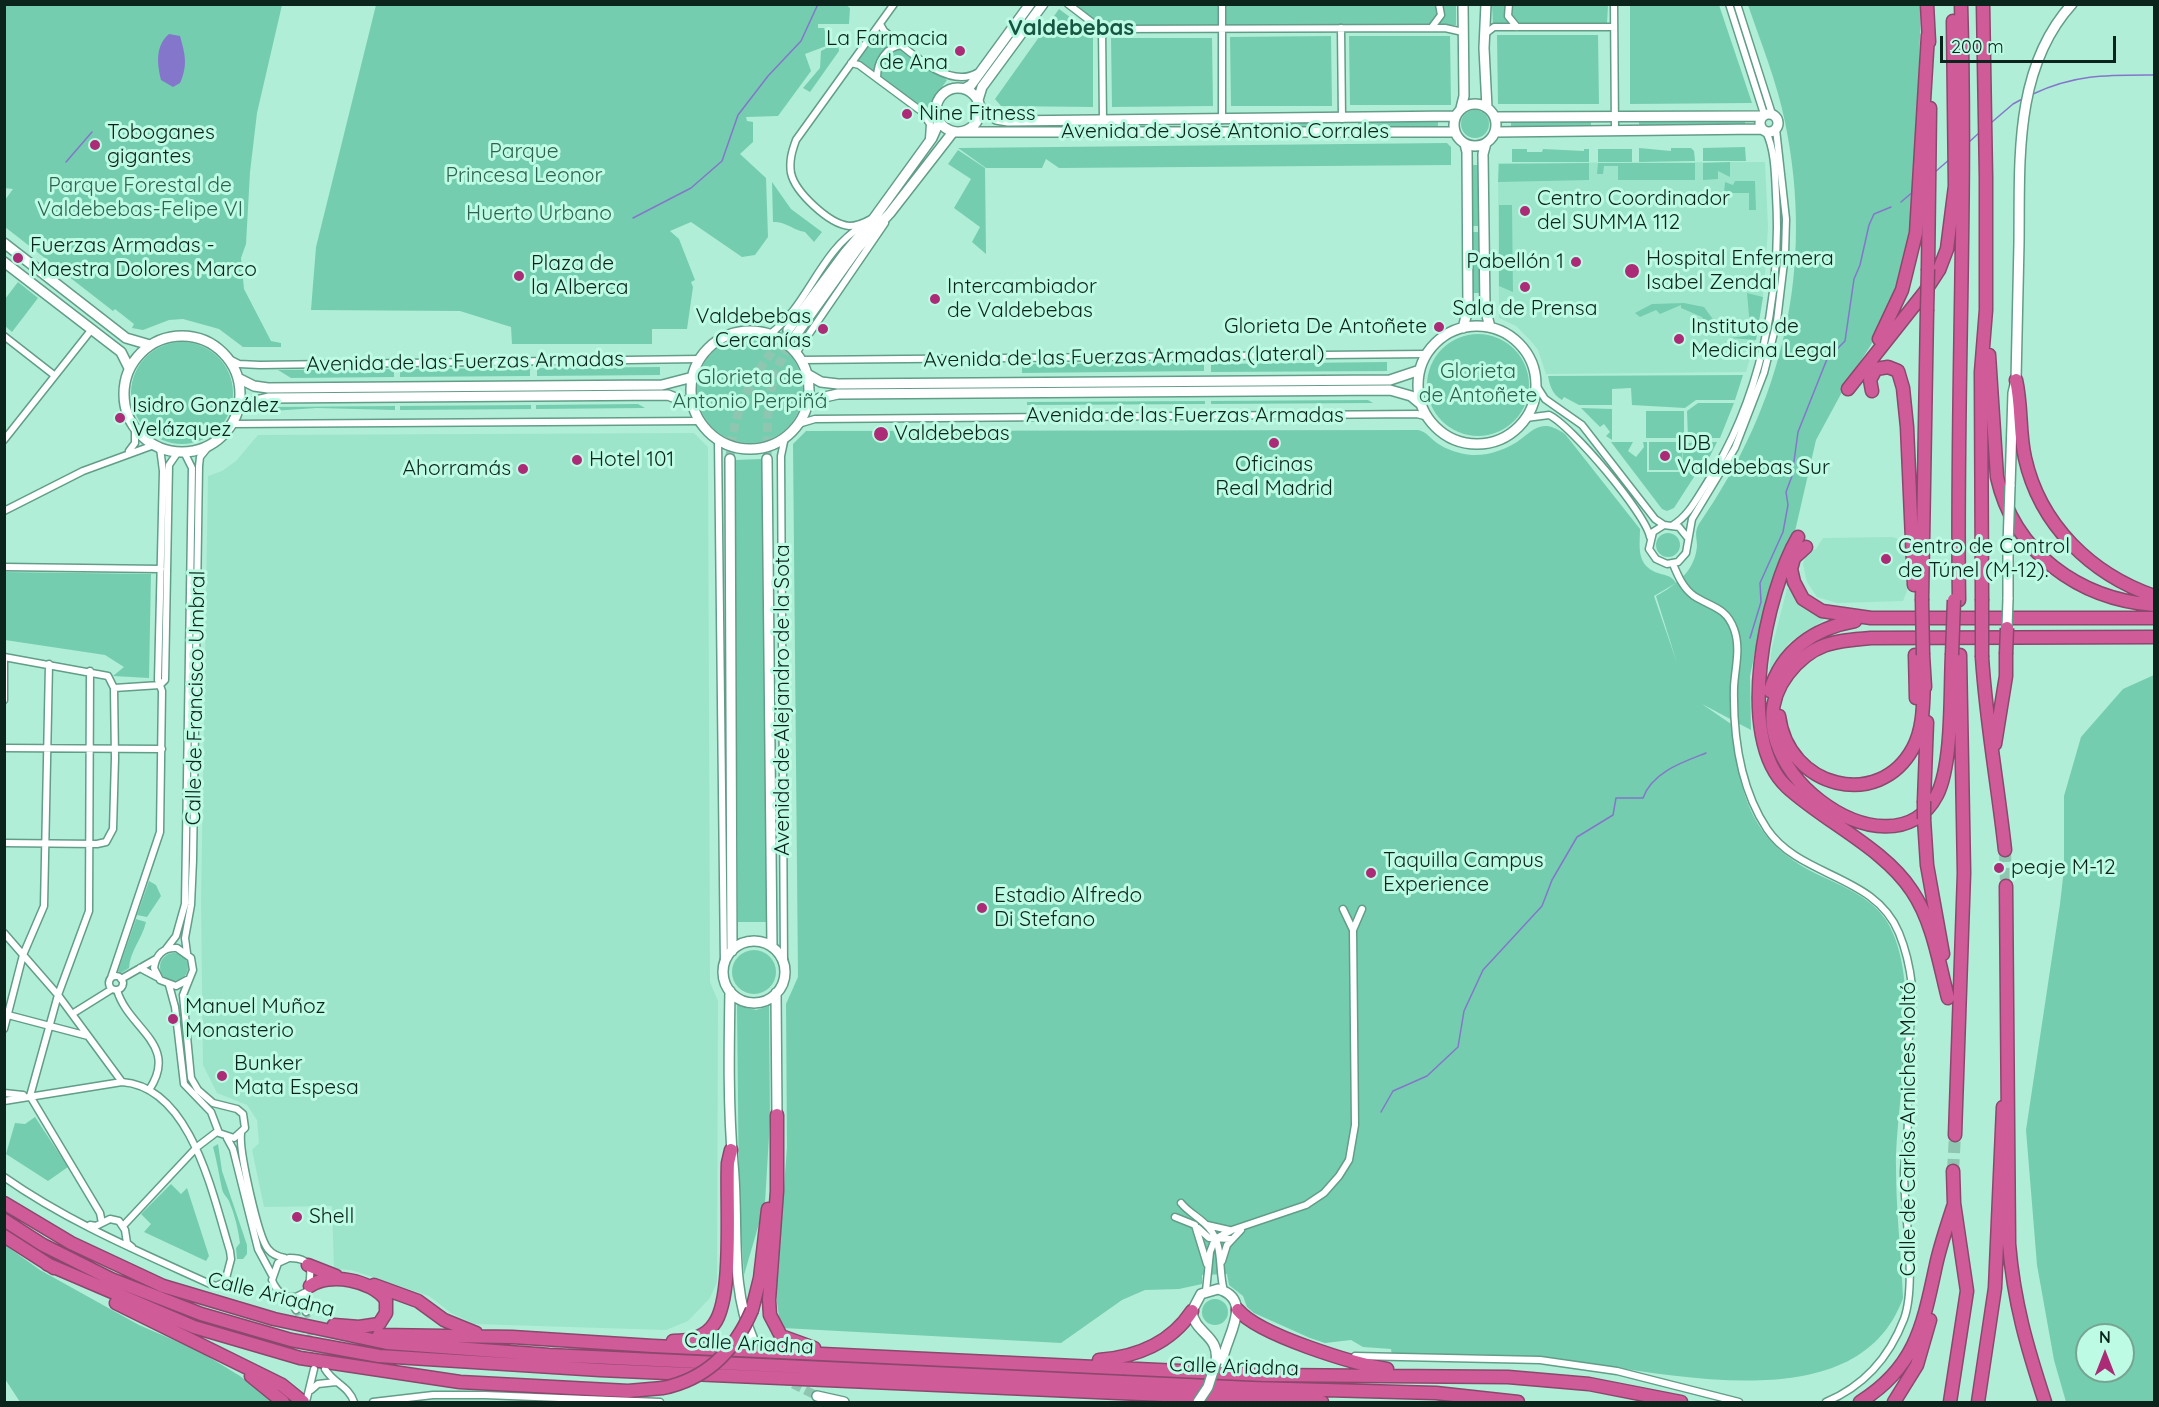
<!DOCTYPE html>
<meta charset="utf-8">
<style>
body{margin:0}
#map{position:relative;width:2159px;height:1407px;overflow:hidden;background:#b0eed7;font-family:Quicksand,sans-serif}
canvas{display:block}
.frame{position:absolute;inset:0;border:6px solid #0b241c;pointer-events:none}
.north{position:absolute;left:2075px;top:1323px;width:60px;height:60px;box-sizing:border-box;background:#bdfbe4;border:2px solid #76a594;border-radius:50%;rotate:0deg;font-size:16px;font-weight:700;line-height:24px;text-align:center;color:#0b241c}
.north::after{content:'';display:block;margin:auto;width:21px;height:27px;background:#ac2b76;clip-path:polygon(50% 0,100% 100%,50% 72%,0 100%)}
.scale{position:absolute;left:1940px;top:36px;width:176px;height:27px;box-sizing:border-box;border:3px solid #0b241c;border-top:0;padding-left:8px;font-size:18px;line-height:21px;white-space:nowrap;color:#0b241c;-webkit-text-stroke:4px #bdfbe4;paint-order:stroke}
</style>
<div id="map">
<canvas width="2159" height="1407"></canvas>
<div class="frame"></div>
<div class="north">N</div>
<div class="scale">200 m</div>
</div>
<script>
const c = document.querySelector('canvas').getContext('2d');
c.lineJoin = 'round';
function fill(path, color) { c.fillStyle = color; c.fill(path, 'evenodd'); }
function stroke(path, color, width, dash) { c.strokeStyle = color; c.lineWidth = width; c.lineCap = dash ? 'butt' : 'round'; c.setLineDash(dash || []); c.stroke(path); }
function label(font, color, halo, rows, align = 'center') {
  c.font = font + ' Quicksand,sans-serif'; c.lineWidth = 6; c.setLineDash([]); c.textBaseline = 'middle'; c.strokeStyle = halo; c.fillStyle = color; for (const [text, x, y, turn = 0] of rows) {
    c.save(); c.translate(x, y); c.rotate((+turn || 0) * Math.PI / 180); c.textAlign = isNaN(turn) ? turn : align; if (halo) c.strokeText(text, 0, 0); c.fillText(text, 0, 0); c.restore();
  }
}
fill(new Path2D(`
 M1765,162l3,65 -4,62 -9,52 -9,31 -200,2 -8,-24 -8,-10 -14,-14 -17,-8 -1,-155z
 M694,433l14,14 2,535 8,19 -1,281 -7,16 -22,23 -22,9 -192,-6 -23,-11 -22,-17 -78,-26 -17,-1 -2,-63 -68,1 -12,-57 7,-7 -2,-23 -10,-15 -30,-12 -14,-28 -2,-163 7,-426 14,-5 14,-10 22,-26z
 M1893,537l8,3v4h6l1,44 -5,13 -66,2 -20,-6 -10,-15 -4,-18 4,-12 9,-3 7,-11z
 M1787,589h3l8,12 12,9 17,8 -37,24 -21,29 3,-24z`), '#9de5ca');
fill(new Path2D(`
 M4,5h278l-25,108 -7,59 -4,72 -5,14 3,31 27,52 10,2v4h-38l-24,-18 -36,-10 -14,1 -26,10 -11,-2 2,-4 -19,-15 -2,2 -108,-84v-27l8,-11 -9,-1z
 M846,5l4,3 -1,16h-31v4h6l5,17 -24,9 6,17 -33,45 -32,1 1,4 6,1v20l-13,12 26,24 2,59 -13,18 -13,2 -51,-35 -21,9 9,8 16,41 -4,2 2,5 -6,42h-35v15h-140l-1,-17 -51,-16 -149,-1 5,-63 60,-242z
 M1070,5h386v20l-354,2z
 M1492,5h116l-1,19 -114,1z
 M1630,5h89l33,98 -122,1z
 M1748,5h173l-7,222 -11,49 -22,53 -33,52 -32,59 -23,100 -20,45 -10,29 -13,62 1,54 -49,-26 29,20c10,74 19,119 92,153 24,11 48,21 63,43 38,60 10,177 10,247 0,43 5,87 7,131 -39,109 -189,85 -303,67 -69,-11 -138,-12 -208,-10l-1,-6 -28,-2 -12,-7 -26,3 -15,-5 -56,-25 -7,-6 -4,-11 -14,-11 -2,-11 -25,1v9l-23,5 -34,1 -23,10 -61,43 -278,-15 -4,-11 -3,-22 11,-148 -1,-143 12,-27 -5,-533 13,-13 612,-1c8,1 13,9 19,13 10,7 23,11 35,12 16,1 36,-6 49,-16 16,-13 24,-19 44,-5l75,95c0,17 -4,34 15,43 10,4 15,2 21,11l-22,13 23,67 -21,-67c20,-11 39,-25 41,-50 0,-8 -3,-14 2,-22 84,-121 116,-256 86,-402 -8,-40 -24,-79 -37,-117z
 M1059,9l34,25v73l-92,-1 -6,-7z
 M880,31l67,49 -21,30 -68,-49z
 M1497,35h101l1,69h-101z
 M1331,36l1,70h-101l-1,-69z
 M1349,36h101l1,69h-101z
 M1111,38h101l1,68 -101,1z
 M838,42l1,9 -29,41 -7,-4 17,-20 1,-17z
 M1461 124a14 14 0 1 1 28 0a14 14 0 1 1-28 0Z
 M1745,119v6l-106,1v-6z
 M1591,120v6l-80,1v-6z
 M1438,121v7h-80v-6z
 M1323,122v7h-84v-6z
 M1447,143l4,4v18l-392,3 -13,-9 -4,9h-56l-28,-20z
 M1745,147l1,14h-43v-13z
 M1639,148l32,3v-3h20l3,3 1,10 -56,1z
 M1512,149h15v3h15l1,-3 41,2v-2h5v13h-77z
 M1598,149h34v13h-34z
 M958,150l27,18 1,86 -14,-12 8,-15 -26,-19 17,-29 -23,-15z
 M1730,162v15l-12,-6v8l-15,1v-17z
 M1589,163v17l-91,2 1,-18z
 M1598,163h97v17h-77v-14h-14l-1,8h-6z
 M1472,165h6l1,61h-7z
 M1735,181h20l1,29h-7v-17h-25l1,-11 8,3z
 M772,182l19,27 31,23 -8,10 -9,-10c-13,-2 -17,-10 -32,-10z
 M1499,205h13l1,87 -14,-6z
 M1472,232h7v61h-6z
 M18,282l20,16 -26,34 -7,-6v-27z
 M1747,293l16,4 -7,43 -26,-2 22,-3v-4l-24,-7 22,3z
 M1684,303l20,4 11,15 8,2 3,11h-12l-12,-18 -21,-9v-3l-21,9 -4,-4 -16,7 -5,-4 17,-9z
 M1427 385a51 51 0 1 1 102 0a51 51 0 1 1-102 0Z
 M697 390a53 53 0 1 1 106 0a53 53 0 1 1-106 0Z
 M131 393a51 51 0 1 1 102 0a51 51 0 1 1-102 0Z
 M1387,362v9l-176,1v-8z
 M1204,363v8l-182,2v-9z
 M660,367v8l-123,1v-8z
 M530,368v8l-130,1v-8z
 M394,369v8l-103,1 -13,-8z
 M1743,375l-8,25h-39l-11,8 -53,-3 -1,-17 -19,1v16h-33l-15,-8 -2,3c-10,-6 -12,-14 -14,-24z
 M1368,400l5,3 -162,1v-3z
 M1205,401v3l-178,1v-3z
 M1698,403h36l-14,35h-32l-1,-27z
 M638,404l7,4 -109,1v-4z
 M531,405v4l-131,1v-4z
 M395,406v4l-78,-2 -46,3v-4z
 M1581,408l31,1v31l-6,-4 4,-4 -6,-8 -4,3z
 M1646,411h38v27h-38z
 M1611,442h22l-5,9 8,6 8,-10 -1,-5h4v30h35l1,-29 34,-1 -12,24h-4l-27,42 -7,3 -5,-2z
 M1649,442h33v28h-33z
 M762,459l5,463h-29l-3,-462z
 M1656 545a12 12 0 1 1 24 0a12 12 0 1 1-24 0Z
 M4,572l147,2 -2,104 -36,-2 11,-9 -19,-12 -100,-15z
 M2154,675v727h-88l-12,-42 -17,-95 -11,-135 34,-226 4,-35v-73l17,-59 42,-48zM2087,1335h36v36h-36z
 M149,881l7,4 5,11 -14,21 -10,-2z
 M136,919l10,3c-4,17 -16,29 -17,46l-8,5 -3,-2z
 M732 972a22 22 0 1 1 44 0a22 22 0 1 1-44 0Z
 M160 967a14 14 0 1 1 28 0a14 14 0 1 1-28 0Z
 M737,1005l19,5 13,-4 1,114 -5,83 -21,72 -5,-76z
 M35,1117l33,50 -20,14 -42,-27 9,-31 10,1z
 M218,1144l4,27 25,74v9l-4,5h-6l-1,-11 4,-5c-2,-14 -5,-28 -11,-42 -2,-4 -6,-7 -7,-12 -3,-14 -5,-28 -9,-42z
 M171,1184l10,10 6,-6 22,68 -3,5 -62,-29 7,-8 -10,-10z
 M5,1245l35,25 99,55 60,26 41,25 34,26h-254l-15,-23z
 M1202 1312a13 13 0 1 1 26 0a13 13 0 1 1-26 0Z`), '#75cdaf');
fill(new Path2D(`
 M169,34l11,2c5,18 8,29 0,47l-7,4 -12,-7c-4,-16 -6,-34 8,-46z`), '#8476cb');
stroke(new Path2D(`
 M2033,94c43,-20 75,-19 121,-19
 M1992,122l21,-18 11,-6
 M1969,142l10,-9
 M66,162l26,-30
 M1935,172l15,-13
 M1901,202l13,-11
 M633,218l58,-30 31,-27 16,-46 30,-39 33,-35 17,-37
 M1750,638l11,-36 -1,-19 23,-51 5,-27 -2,-13 6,-16 6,-44 29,-73 18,-18 9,-62 6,-14 9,-40 5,-11 17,-7
 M1381,1112l12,-21 34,-15 31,-29 6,-36 19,-41 59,-64 10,-26 25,-43 36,-22 3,-17h27c9,-26 40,-36 63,-45`), '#8476cb', 1.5);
stroke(new Path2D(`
 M296,1310l12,28 4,23
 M306,1312l17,51`), '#8fc6b2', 6, [6, 3]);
stroke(new Path2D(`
 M730,459c3,-55 26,-87 58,-129
 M767,459c1,-51 -2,-80 29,-124
 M781,1378l36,18`), '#8fc6b2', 9, [9, 4.5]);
stroke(new Path2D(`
 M2005,850l1,36
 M1953,1171l2,-36`), '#8fc6b2', 12, [12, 6]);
const street = new Path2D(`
 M1068,4l30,23 11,2 336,-1 18,4
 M1222,4v116
 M1509,4l-1,12 9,11
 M1614,4l1,126
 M1729,4l35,110
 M1737,4l35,110
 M880,24l4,7c23,18 63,59 93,42
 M1432,27l9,-12 -2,-11
 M1102,28l1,93
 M1341,28l1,91
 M1485,34l9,-7h120
 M851,63l8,2 62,46 9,13 -1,15
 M877,78c0,-16 9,-32 26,-33
 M871,219c-7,4 -14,7 -22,7 -20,-2 -54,-34 -58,-53 -2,-12 1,-22 5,-33l98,-136
 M770,334c38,-28 50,-83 92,-108
 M4,336l50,39
 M796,353l89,-130
 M231,360l8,4 21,1 440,-6
 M801,360l626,-6
 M1536,385l9,14 37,26 73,94 9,6
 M1526,418l23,-3c22,10 97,99 101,122
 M231,424l470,-3
 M798,424l17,-5 602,-5 11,3
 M718,439l6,526
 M4,440l88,-111
 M129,451l6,-8v-15
 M4,511l79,-40 71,-26
 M1673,525c15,-9 23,-25 32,-39 55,-84 77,-191 71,-291 -1,-20 -1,-45 -10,-63
 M1687,537l-8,-10 -15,-2 -11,7 -4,17 7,10 11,5 11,-2 8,-9 6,-34 43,-71 29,-75 13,-52 8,-67 1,-35 -10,-90
 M1673,564c5,12 10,24 21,32 17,11 32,11 40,33 7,19 1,39 0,58 -1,48 6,101 33,142 33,49 108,45 132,104 7,17 11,35 13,53 2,23 -3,46 -5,68 -1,22 1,43 1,64 0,18 -3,36 -4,54 0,41 13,111 0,147 -15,39 -40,67 -78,83
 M4,567l157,2
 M4,657l104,19 6,12 1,70 -2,71 -7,13 -9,2 -93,-1
 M4,657v43
 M160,685l5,-5 4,-215 9,-13
 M114,688l46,-3
 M4,748l158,1
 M1343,909l10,21
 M4,933l54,62 64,87
 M166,949l10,-13 9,-32 7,-436 -8,-16
 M187,953l-2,-15 6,-33 2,-45 6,-394 1,-9 9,-11
 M784,964l-3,-508 4,-19
 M140,968l17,9
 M109 983a7 7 0 1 1 14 0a7 7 0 1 1-14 0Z
 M111,978l49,-146 2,-141 -4,-11 5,-209 -3,-23
 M121,979l35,-20
 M169,985l6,22 9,77 27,28 8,21 15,5 11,-10 -2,-14 -6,-5 -24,-6 -15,-13 -7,-12 -8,-83 10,-25 -2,-12 -14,-10c-13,-1 -21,6 -23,20l6,12 16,6 11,-6
 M117,990c11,39 63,54 32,100
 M72,1014l40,-25
 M8,1015l80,21
 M4,1029l19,-74 21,-49 5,-242
 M4,1093l19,2
 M30,1096l28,-101 31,-84 1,-240
 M30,1096l70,117 2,10
 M4,1101l118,-19c70,5 91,115 108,169l1,8 -6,23 -9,4 -6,-2c-70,-32 -142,-62 -206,-107
 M241,1134c-2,17 17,103 27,115 4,5 11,8 17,9
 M227,1138l6,11 25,100 14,26
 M1181,1203c8,10 20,15 28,25 15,17 9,42 15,63
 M1175,1217l20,8 12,39
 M90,1225l6,1 14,-7 9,2 6,9 2,13 5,4
 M1207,1225l22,5
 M123,1226l74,-79 21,-16
 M1198,1228l11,10 22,1
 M1222,1261l5,-16 14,-15
 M1206,1291l4,-39 5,-13 17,-9 74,-25 18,-12 15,-17 10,-16 6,-35 -2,-195 9,-21
 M287,1297h9l10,-5
 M296,1310c-6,-12 -20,-16 -24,-30l6,-17 11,-5c38,-1 13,34 17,54
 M1355,1356l185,4 77,11 122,31
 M325,1369c8,14 24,17 29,33
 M311,1390l7,-6 18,-2
 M306,1402l8,-33
 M373,1402l60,-7h52l175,7`);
const secondary = new Path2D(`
 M1486,4l-2,44 3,60
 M936 110a22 22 0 1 1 44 0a22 22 0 1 1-44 0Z
 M964,89l7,-4 59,-81
 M978,100l4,-13 61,-83
 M1454 125a21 21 0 1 1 42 0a21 21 0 1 1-42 0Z
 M980,107l16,12 12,2 448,-5
 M1461,108l3,-12 -1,-92
 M1760 123a9 9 0 1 1 18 0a9 9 0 1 1-18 0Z
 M1495,117l267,-1
 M959,132h496
 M1496,132l265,-3
 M1486,143l-3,11 2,154 5,19
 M4,243l122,95 24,7
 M4,262l117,90 8,16
 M1418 385a59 59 0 1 1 118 0a59 59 0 1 1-118 0Z
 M1463,328l5,-19 -1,-157 -2,-8
 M788,330l57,-77 24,-28 63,-87 7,-16
 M691 390a59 59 0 1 1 118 0a59 59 0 1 1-118 0Z
 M796,335l62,-87 32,-35 63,-81
 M124 394a58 58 0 1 1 116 0a58 58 0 1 1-116 0Z
 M807,374l14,8 17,2 552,-4 30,-10
 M238,378l16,8 14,2 394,-3 31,-8
 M239,405l29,-7 400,-3 25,10
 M806,406l14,-8 18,-4 552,-4 21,6 11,9
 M730,459l2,492
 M767,459l5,488
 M2010,486l3,-93 3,-13c1,-45 2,-91 3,-137 1,-81 -6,-174 53,-239
 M2008,599v-53
 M723 972a31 31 0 1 1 62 0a31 31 0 1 1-62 0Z
 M730,991c-1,58 -2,116 3,173 6,59 -4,121 20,176
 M776,993l1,122
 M1216,1362c4,-28 -22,-28 -24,-51l9,-17 17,-5c38,11 6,50 4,74
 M817,1396l27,6`);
const highway = new Path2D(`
 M1927,4l2,38
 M1928,269l2,-161
 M1879,339l23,-49 14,-57 12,-198
 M1989,355l8,122c17,76 82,122 157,128
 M2016,380c6,26 3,52 9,78 15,67 66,116 129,138
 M1848,389l76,-96 15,-23 8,-21 8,-63 -2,-165
 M1872,391l-2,-11 6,-11 12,-2 10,4 5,17 4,39 7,158
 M1798,537c-32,55 -64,201 -11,250 38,35 97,61 125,104 21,31 27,72 36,107
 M1806,547l-12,11 -3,11 3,13 9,17 19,12 49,7h283
 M1922,599l5,-288
 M1982,599l-1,-227 5,-62v-132l-3,-174
 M1959,600c-3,-199 8,-397 2,-596
 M1915,655l1,43
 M1923,655l2,32
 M1952,655c-2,37 1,108 -15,140 -46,90 -216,-34 -149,-121 24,-31 46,-33 83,-36l283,-1
 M1982,657c4,64 16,129 23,193
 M1770,691c12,-41 45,-63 85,-70
 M1779,716c9,72 100,95 134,32 11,-20 10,-45 11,-68
 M1995,744l11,-68v-22
 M1924,801l3,-79
 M1924,819l3,46 16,89
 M2006,886l3,358c5,59 18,103 36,158
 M777,1115v76l-8,109 1,15 11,21 33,12
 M1955,1135l9,-262 -4,-218
 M4,1203l67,40 92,43 111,33 113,24 162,12 702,33 185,5 82,9
 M4,1220l39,25 68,34 90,35 90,26 88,16 221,14 722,32
 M4,1236l50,32
 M47,1264l147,63 106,31 160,24 168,9 35,-3
 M308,1265l28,11
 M374,1285l44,16 26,19 32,13
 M310,1286c19,-14 62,-6 76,14v13l-7,11 -20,3 -25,-2
 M116,1303l166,82 21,17
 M752,1310l8,-32 8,-69
 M1238,1310c21,25 116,54 149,59
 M379,1335l133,2 141,9 611,29 244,2 81,7 92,18
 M673,1341c15,0 32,-3 41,-17 20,-26 12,-124 14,-161l3,-13
 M1099,1360c37,-3 72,-17 93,-49
 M251,1376l32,26
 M1860,1402c56,-35 63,-77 76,-137 4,-19 11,-39 17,-58
 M1894,1402l23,-37 13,-45
 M1950,1402l17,-111 -13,-88 -1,-32
 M1978,1402l17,-114 8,-181`);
stroke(street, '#629d88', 9);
stroke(secondary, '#629d88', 12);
stroke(highway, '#8b486d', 15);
stroke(street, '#fff', 6);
stroke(secondary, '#fff', 9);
stroke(highway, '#d05b99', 12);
const secondaryBridge = new Path2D(`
 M2008,546l2,-60
 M2007,628l1,-29
 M1198,1402l10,-15 8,-25`);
const highwayBridge = new Path2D(`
 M1927,311l1,-42
 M1922,599l1,56
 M1982,599v58
 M2006,654l1,-26
 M1952,655l2,-55
 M1924,819v-18
 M663,1388c44,-9 72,-38 89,-78`);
stroke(secondaryBridge, '#629d88', 12, []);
stroke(highwayBridge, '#8b486d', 15, []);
stroke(secondaryBridge, '#fff', 9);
stroke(highwayBridge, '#d05b99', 12);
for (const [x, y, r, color] of [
 [960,51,6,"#ac2b76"],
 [907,114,6,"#ac2b76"],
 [95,145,6,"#ac2b76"],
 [1525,211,6,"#ac2b76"],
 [18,258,6,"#ac2b76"],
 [1576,262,6,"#ac2b76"],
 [1632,271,8,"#ac2b76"],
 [519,276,6,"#ac2b76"],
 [1525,287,6,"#ac2b76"],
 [935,299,6,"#ac2b76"],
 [1439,327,6,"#ac2b76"],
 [823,329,6,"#ac2b76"],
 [1679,339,6,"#ac2b76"],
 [120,418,6,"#ac2b76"],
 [881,434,8,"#ac2b76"],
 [1274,443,6,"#ac2b76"],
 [1665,456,6,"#ac2b76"],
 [577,460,6,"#ac2b76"],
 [523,469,6,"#ac2b76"],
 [1886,559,6,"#ac2b76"],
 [1999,868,6,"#ac2b76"],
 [1371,873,6,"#ac2b76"],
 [982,908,6,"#ac2b76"],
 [173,1019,6,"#ac2b76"],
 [222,1076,6,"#ac2b76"],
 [297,1217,6,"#ac2b76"]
]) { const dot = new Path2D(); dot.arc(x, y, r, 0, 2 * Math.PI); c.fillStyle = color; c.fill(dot); stroke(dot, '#bdfbe4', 2); }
label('21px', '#0b241c', '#bdfbe4', [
 ["La Farmacia",948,39,"right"],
 ["de Ana",948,63,"right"],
 ["Nine Fitness",919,114],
 ["Toboganes",107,133],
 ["gigantes",107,157],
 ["Centro Coordinador",1537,199],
 ["del SUMMA 112",1537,223],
 ["Fuerzas Armadas -",30,246],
 ["Maestra Dolores Marco",30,270],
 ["Hospital Enfermera",1646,259],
 ["Isabel Zendal",1646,283],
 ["Pabellón 1",1564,262,"right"],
 ["Plaza de",531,264],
 ["la Alberca",531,288],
 ["Intercambiador",947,287],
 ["de Valdebebas",947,311],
 ["Sala de Prensa",1525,309,"center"],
 ["Valdebebas",811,317,"right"],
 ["Cercanías",811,341,"right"],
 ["Glorieta De Antoñete",1427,327,"right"],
 ["Instituto de",1691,327],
 ["Medicina Legal",1691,351],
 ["Isidro González",132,406],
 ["Velázquez",132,430],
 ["Valdebebas",894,434],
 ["IDB",1677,444],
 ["Valdebebas Sur",1677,468],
 ["Hotel 101",589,460],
 ["Oficinas",1274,465,"center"],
 ["Real Madrid",1274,489,"center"],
 ["Ahorramás",511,469,"right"],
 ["Centro de Control",1898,547],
 ["de Túnel (M-12).",1898,571],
 ["Taquilla Campus",1383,861],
 ["Experience",1383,885],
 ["peaje M-12",2011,868],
 ["Estadio Alfredo",994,896],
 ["Di Stefano",994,920],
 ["Manuel Muñoz",185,1007],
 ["Monasterio",185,1031],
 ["Bunker",234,1064],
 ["Mata Espesa",234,1088],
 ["Shell",309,1217]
], 'left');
label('21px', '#0b241c', '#bdfbe4', [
 ["Avenida de José Antonio Corrales",1225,132],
 ["Avenida de las Fuerzas Armadas (lateral)",1124,357,-1],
 ["Avenida de las Fuerzas Armadas",465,362,-1],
 ["Avenida de las Fuerzas Armadas",1185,416],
 ["Calle de Francisco Umbral",196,698,-89],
 ["Avenida de Alejandro de la Sota",783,700,-90],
 ["Calle de Carlos Arniches Moltó",1909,1129,-90],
 ["Calle Ariadna",271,1295,14],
 ["Calle Ariadna",749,1344,3],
 ["Calle Ariadna",1234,1367,2]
]);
label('21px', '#2f6251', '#bdfbe4', [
 ["Parque",524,152],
 ["Princesa Leonor",524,176],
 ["Parque Forestal de",140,186],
 ["Valdebebas-Felipe VI",140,210],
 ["Huerto Urbano",539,214],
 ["Glorieta",1478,372],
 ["de Antoñete",1478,396],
 ["Glorieta de",750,378],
 ["Antonio Perpiñá",750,402]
]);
label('bold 22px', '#165542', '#bdfbe4', [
 ["Valdebebas",1071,28]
]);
</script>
